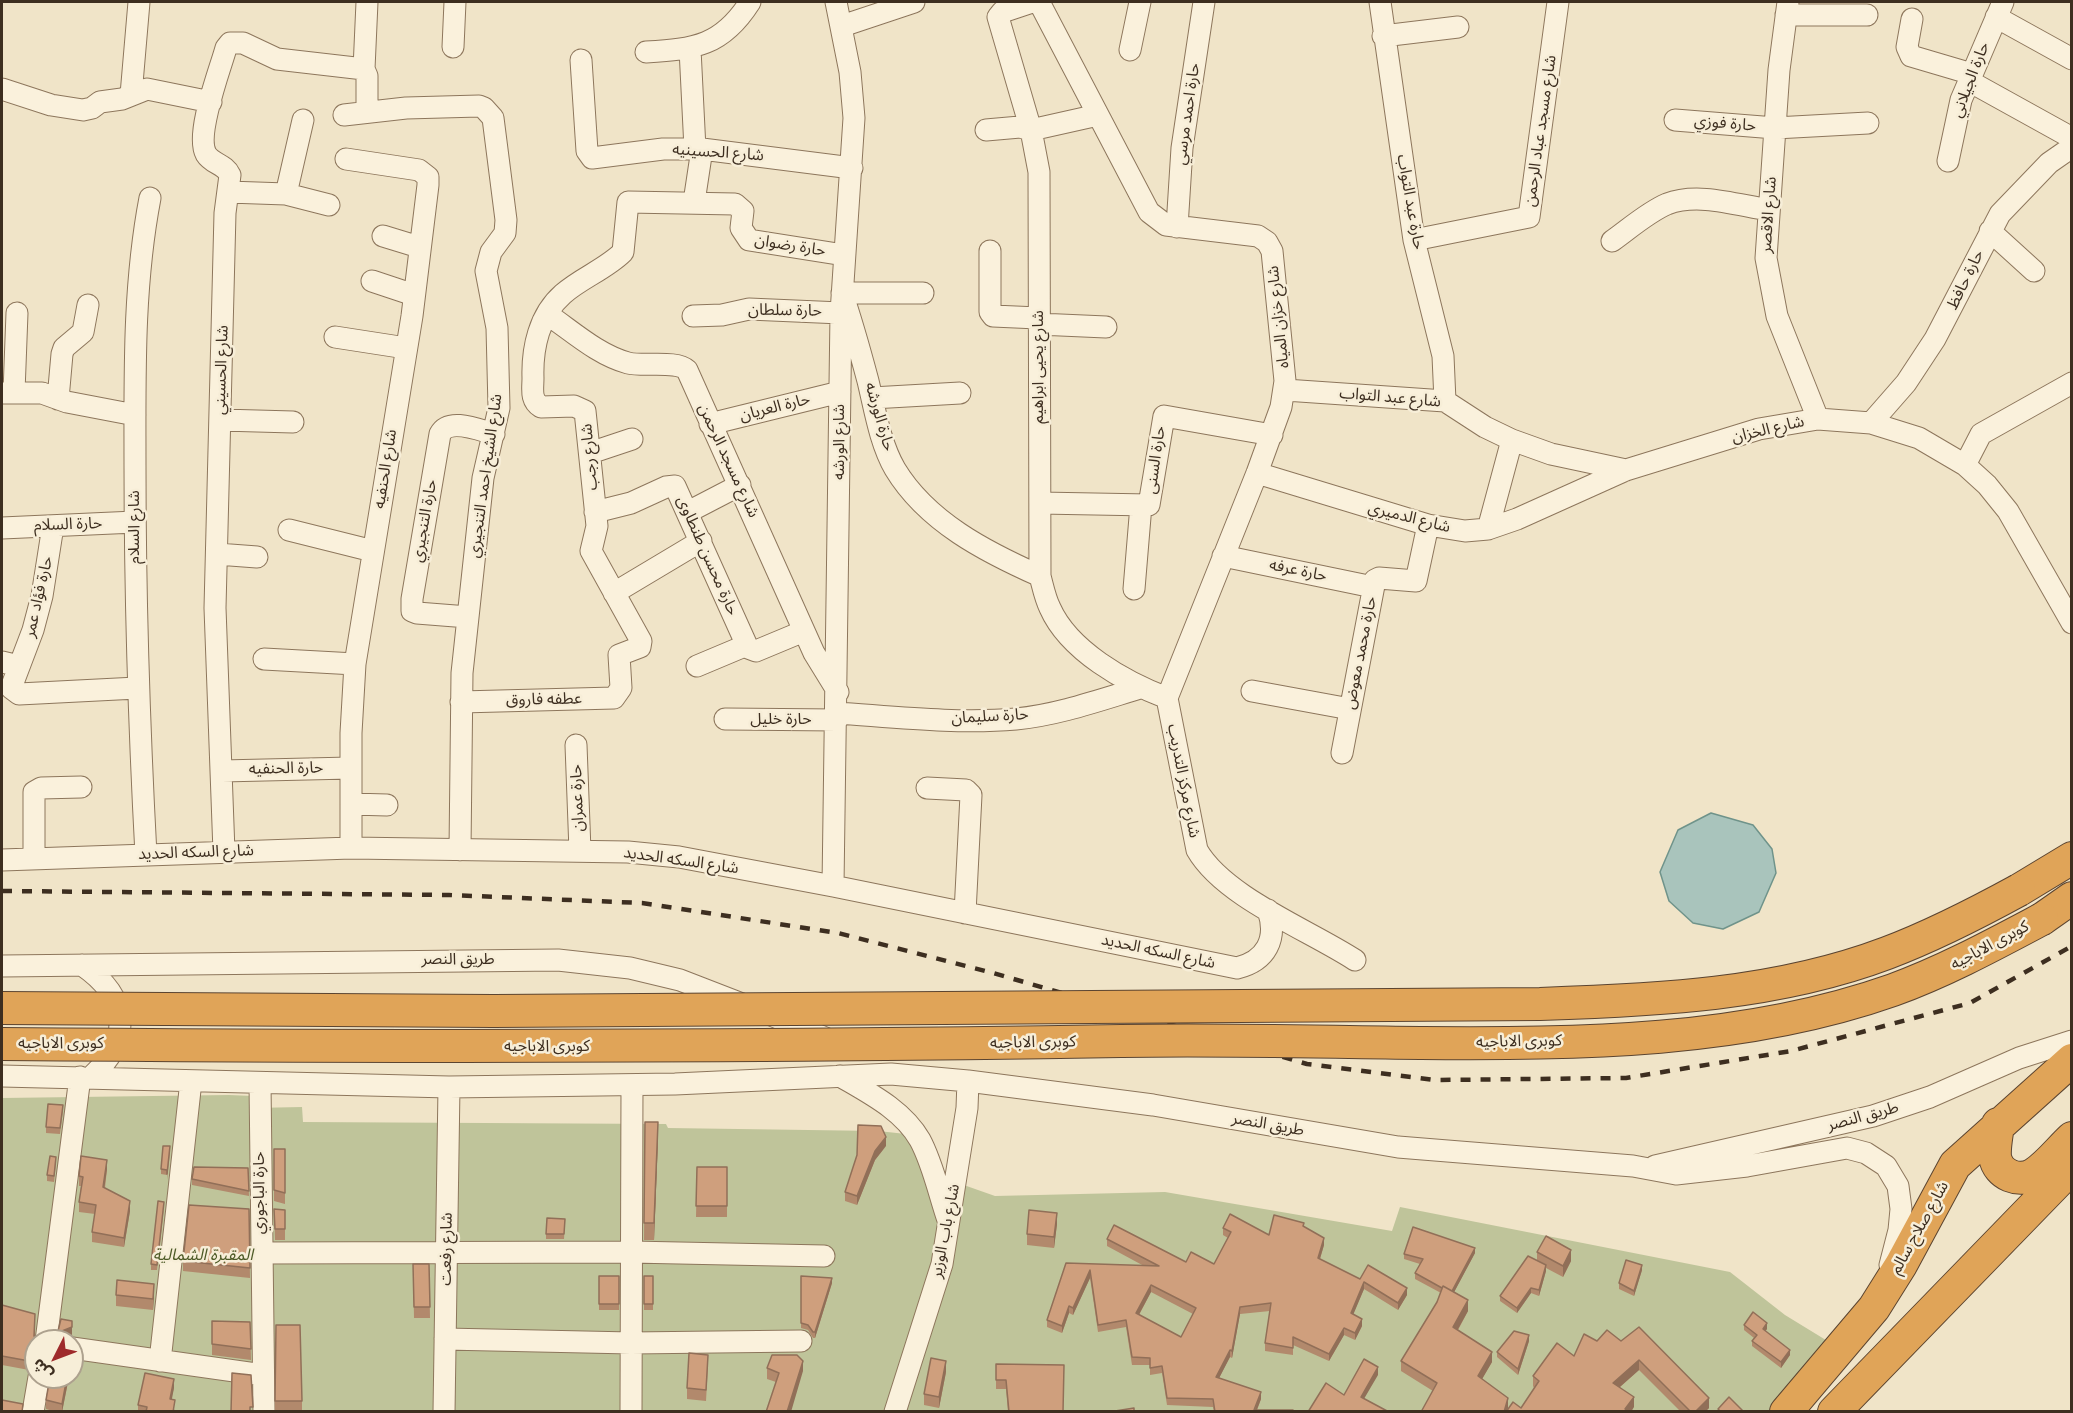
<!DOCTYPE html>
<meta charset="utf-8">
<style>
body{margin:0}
#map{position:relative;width:2073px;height:1413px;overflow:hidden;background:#f0e4c8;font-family:"Source Serif 4","Noto Sans Arabic",serif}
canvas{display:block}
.frame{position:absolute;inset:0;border:3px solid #3d2e20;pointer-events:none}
.north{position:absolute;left:24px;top:1329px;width:60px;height:60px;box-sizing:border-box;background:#f7eed8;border:2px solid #ada18e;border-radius:50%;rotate:228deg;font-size:16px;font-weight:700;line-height:24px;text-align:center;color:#3d2e20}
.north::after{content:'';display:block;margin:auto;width:21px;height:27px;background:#9e2a2b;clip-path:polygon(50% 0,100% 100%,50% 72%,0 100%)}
</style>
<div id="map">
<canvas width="2073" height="1413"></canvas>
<div class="frame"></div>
<div class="north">ش</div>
</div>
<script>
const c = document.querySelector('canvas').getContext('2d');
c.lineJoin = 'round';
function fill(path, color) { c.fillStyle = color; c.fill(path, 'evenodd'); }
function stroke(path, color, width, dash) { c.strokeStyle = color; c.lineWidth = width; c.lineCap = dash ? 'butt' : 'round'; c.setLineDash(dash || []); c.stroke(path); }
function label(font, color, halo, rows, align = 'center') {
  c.font = font + ' "Source Serif 4","Noto Sans Arabic",serif'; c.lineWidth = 5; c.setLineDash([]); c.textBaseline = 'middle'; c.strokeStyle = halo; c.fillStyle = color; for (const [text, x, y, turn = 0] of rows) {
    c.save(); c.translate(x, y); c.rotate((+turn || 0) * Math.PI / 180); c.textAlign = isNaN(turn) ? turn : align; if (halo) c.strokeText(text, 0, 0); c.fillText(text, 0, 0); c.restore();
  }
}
fill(new Path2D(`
 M229,1095l24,1v12l49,-1 1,15 363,2 2,4 210,3 28,3 18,37 71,25 170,-4 227,39 8,-24 330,65 55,43 49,30 -61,67 -1771,-1v-313zM36,1341h36v36h-36z`), '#bfc49a');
const water = new Path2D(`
 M1711,813l42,12 19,24 4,24 -17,39 -36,17 -30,-6 -24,-22 -9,-29 18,-42z`);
fill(water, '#a9c4bc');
stroke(water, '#6f938a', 1.5);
const minor = new Path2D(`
 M367,2l-3,67 3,7v36
 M1032,2l-30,10 -4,5 33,113 8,42 1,404c3,11 5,22 10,32 19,43 75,74 117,90
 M1039,2l110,210 17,13 92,11 9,6 5,9 13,130 -4,26 -24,66 -90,225
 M1380,2l34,238 29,116 2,45
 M1788,2l-9,68 -13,188 11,58 41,103
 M1786,15h81
 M1996,17l76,42
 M1912,19l-5,28 4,9 61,18
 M842,26l72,-24
 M1383,36l75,-9
 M453,47l2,-45
 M690,49l5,100
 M1130,50l10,-48
 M646,52c49,-3 76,-6 104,-50
 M581,60l6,91 5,7 71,-9h39l150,19
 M1969,81l103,57
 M2,89l49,16 32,5 9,-2 8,-6 22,-3 25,-10 64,13
 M131,95l8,-93
 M344,115l62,-7 73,-2 5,2 9,10 13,102 -1,13 -14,19 -5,19 11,57 2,80 -16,70 -21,195 -2,177
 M1675,120l100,8 93,-5
 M986,130l34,-3 11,3 67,-15
 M346,159l73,11 9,7v8l-16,131 -57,348 -4,69v115
 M1948,161l13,-61 42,-98
 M228,192l58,2 43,11
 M286,194l17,-74
 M694,202l8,-53
 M1177,227l5,-79 22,-146
 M1990,231l44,40
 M383,236l36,11
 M1414,240l115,-23 29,-215
 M1612,241c17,-12 36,-29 55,-37 31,-12 70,1 102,6
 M990,251v61l3,4 45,2
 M372,281l42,14
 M923,293h-81c10,29 18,58 26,88 7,29 12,62 27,88 32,53 91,83 145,107
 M547,314c25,17 51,41 81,49 16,4 48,-3 59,7l127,283 24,39
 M693,316l29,-1 27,-6 92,4
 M1038,324l68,3
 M335,337l71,11
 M1285,390l160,11 40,26 27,13 39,14 75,16
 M14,392l3,-79
 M2,393h40l25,9 68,13
 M872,398l88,-5
 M58,399l4,-45 2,-6 19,-16 5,-27
 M221,420l72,2
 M1871,423l35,-40 29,-44 65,-125 49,-51 23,-16
 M710,424l130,-32
 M590,453l42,-14
 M1965,465l16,-31 91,-51
 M1257,473l171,52 37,6 23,-2 29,-10 109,-49 133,-41 59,-10 53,4 48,15 46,27 22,20 21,26 64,112
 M1040,503l109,2 15,-89 108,19
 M595,512l36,-9 35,-16 9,-1 73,162 8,3 48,-20
 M688,512l52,-27
 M53,526l-11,70 -9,34 -22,58 8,6 118,-6
 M2,528l133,-6
 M1488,529l24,-89
 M289,530l84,21
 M217,554l40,3
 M1223,556l150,31
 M1134,589l7,-84
 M614,593l87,-52
 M468,617l-51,-4 -5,-2v-12l28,-165c9,-17 39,-4 54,0
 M264,659l91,5
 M2,662l17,4
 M697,666l50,-21
 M1252,691l98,18
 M1167,698l30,152c27,47 112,80 158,110
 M461,702l153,-4 7,-10 -2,-33 21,-8 1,-6 -50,-90 6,-25 -12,-115 -11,-5 -33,1c-11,-7 -8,-18 -8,-29 -1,-30 6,-63 30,-84 18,-16 43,-25 60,-42l5,-50 107,2 8,7 -2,17 8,12 95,15
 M837,713c59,4 120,11 179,6 42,-4 84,-19 124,-31
 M725,719l112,1
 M576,745l4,106
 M1342,753l33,-173 4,-2 37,3 12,-56
 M222,771l128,-3
 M927,788l39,2 5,5 -6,118
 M351,804l36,1
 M224,852l-9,-244 10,-395 5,-38c-5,-11 -18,-11 -24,-21 -11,-20 14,-84 20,-106l4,-5h13l34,16 87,10
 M146,855c-7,-130 -11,-259 -11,-390 0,-89 -2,-178 15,-267
 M34,859v-67l7,-4 40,-1
 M2,860l349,-12 277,4 51,5 154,29 404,82c29,-7 41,-29 31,-58
 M833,886l8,-573 13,-195 -4,-46 -14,-70
 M82,965c47,32 51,74 9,112
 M2,966l556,-6 72,8 50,12 62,24
 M771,1015l59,25
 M2,1076l447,11 226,-3 216,-10 77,7 185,24 245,42 235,19 43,8 71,-8 100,-18 19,5 20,13 12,20 3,23 -2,21 -9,35
 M840,1076c29,17 63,34 80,64 13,24 19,54 28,80
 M260,1083l4,329
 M1655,1166l218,-50 57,-19 89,-39 53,-17
 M260,1253l371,-1 193,4
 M445,1339l186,4 170,-2
 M46,1341l34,-264
 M72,1348l191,27
 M160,1361l31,-280
 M33,1412l6,-35
 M444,1412l5,-325
 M631,1412l1,-327
 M895,1412l47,-148 25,-156 1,-27`);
const highway = new Path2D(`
 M2019,890l53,-32
 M2042,919l30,-21
 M1998,1124c-1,11 -4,22 -3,33 3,18 24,26 39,17 14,-9 26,-25 38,-36
 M1786,1412l88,-104 27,-43 54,-100 117,-105
 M1834,1412l238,-245`);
stroke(minor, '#8d765c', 23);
stroke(highway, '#5b4430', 34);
stroke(minor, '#faf1dc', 21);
stroke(highway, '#e0a458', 32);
stroke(new Path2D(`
 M2,891l447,4 193,8 196,30 155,40 314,91 128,16 191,-2 165,-27 179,-48 102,-57`), '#3d2e20', 4.5, [10, 10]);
const highwayBridge = new Path2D(`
 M2,1008l492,3 1046,-7c117,-4 236,-9 347,-51 45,-17 90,-40 132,-63
 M2,1044c373,3 746,3 1119,-3 100,-2 200,1 300,2 158,1 322,0 472,-53 52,-19 100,-45 149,-71`);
stroke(highwayBridge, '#5b4430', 34, []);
stroke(highwayBridge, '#e0a458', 32);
fill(new Path2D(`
 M63,1110l-3,24 -14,-1v-6z
 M645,1122l13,16 -4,102h-10z
 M886,1146l-11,14 -18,45 -12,-4v-9z
 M274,1149h11v55l-11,-3z
 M170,1152l-3,28v-5l-6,-1v-5z
 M56,1162l-2,20 -7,-1v-6z
 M697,1167h30v50h-31z
 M248,1168l1,28 -57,-11v-6z
 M107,1169l-2,19 25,23 -6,36 -32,-5v-10l3,-18 -16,-2v-10l2,-16h-2v-10z
 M164,1207l-7,63h-6v-6z
 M249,1209l1,69 -67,-7v-10z
 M274,1209l11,1v30h-10z
 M565,1219l-1,20h-18v-5z
 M1057,1224l-3,24 -27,-3v-11z
 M1304,1226l20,19 -4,14 40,20 47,16 -9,15 -34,-21 -11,25 9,12 -7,14 -11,-5 -15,26 -36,-16v10l-28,-4v-8l5,-32 -30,3 -8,44 -2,-1 -11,21 42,21 -4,11 36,2h-79l-1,-5 -46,-2 -5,-32 -12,2v-10h-18l-6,-38 -28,5 -8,-54 -17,37 -4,-2 -7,20 -15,-6v-7l19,-57 78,3 -37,-20v-7l79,23 28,2 14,-26 -5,-3v-7l46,7zM1151,1292l42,22 -12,23 -42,-22z
 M1537,1252l34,9 -8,16 -17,-9v3l-7,25 -8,-3 -14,20 -17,-12v-5l37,-35z
 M1475,1253l-21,39 14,19 -10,19 34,32 -10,17 26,30 13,-1 13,-20 -1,-2v-10l41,-20 23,-15h24l88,67 -4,4h-24l-42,-42 -19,17 14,20 -213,5 12,-21 -32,-20v-10l36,-59 4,-9 -26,-14v-6l5,-9 -16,-5v-5z
 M413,1264h16l1,54h-16z
 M1642,1270l-8,26 -15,-7v-6z
 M599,1276h20v34h-20z
 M644,1276h9v34h-9z
 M801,1276l31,7 -17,55h-2l-5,-8 -7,-2z
 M116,1295h38l-1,15 -37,-4z
 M2,1305l33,18v14l1,4v24l-7,5 -27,-5z
 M212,1321l38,1 1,38 -39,-5z
 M1744,1325l23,4 -2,2 25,24 -9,13 -29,-22v-5l2,-3 -10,-8z
 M1529,1341l-11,34 -21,-18v-5z
 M996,1364l67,48h-55l-2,-23h-10z
 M708,1365l-2,36 -19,-2v-11z
 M767,1368l36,3 -27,11 -9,-3z
 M946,1372l-7,36 -15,-3v-11z
 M50,1377h19l-7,35h-6l-10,-3v-9z
 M174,1388l-3,11 4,13h-37v-7z
 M275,1401h27v11h-27z`), '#b2896c');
fill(new Path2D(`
 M658,1122v16l-4,102v-17z
 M886,1137v9l-11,14 -18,45v-9l18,-45z
 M107,1160v9l-4,28v-10z
 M130,1201v10l-6,36v-9z
 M1057,1213v11l-3,24v-11z
 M1324,1238v7l-6,20v-7z
 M1475,1248v5l-24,45v-5z
 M1571,1250v11l-8,16v-11z
 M1546,1265v6l-7,25v-6z
 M1642,1265v5l-8,26v-5z
 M1090,1270v8l-17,37v-7z
 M832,1278v5l-17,55v-6z
 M1364,1282v7l-13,31v-7z
 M154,1284v11l-1,15v-11z
 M1151,1285v7l-15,28v-7z
 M1407,1288v7l-9,15v-7z
 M1531,1288v5l-14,20v-5z
 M1468,1300v11l-15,27v-11z
 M1069,1306v7l-7,20v-7z
 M1240,1307v7l-8,44v-7z
 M1362,1319v7l-7,14v-7z
 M72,1321v15l-10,4v1h-3v-3l3,-7z
 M1767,1323v6l-4,5v-5z
 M1344,1328v7l-15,26v-7z
 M1529,1335v6l-11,34v-6z
 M1230,1350v7l-14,27v-7z
 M1790,1350v5l-9,13v-6z
 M1492,1352v10l-14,24v-10z
 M35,1356v9l-6,5v-9z
 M1639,1360v10l-26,23v-10z
 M803,1361v10l-12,41h-4z
 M946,1361v11l-7,36v-11z
 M1378,1367v8l-17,29v-7z
 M67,1377h2l-7,35v-8z
 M174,1379v9l-4,21v-10z
 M1261,1392v7l-5,13h-2z
 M1634,1397v10l-3,5h-6v-3z
 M1508,1398v10l-1,4h-3z
 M1709,1398v10l-4,4h-10z`), '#916f58');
const building = new Path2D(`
 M48,1104l15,1 -3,23 -14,-1z
 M645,1122h13l-4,101h-10z
 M858,1125l23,1 5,11 -11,14 -18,45 -12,-4 12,-37z
 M163,1146h7l-3,28v-4l-6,-1z
 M274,1149h11v44l-11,-3z
 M50,1156l6,1 -2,19 -7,-1z
 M81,1156l26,4 -4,27 27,14 -6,37 -32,-6 4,-27 -17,-3 4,-25 -4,-1z
 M194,1167l54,1 1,23 -57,-12z
 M697,1167h30v39h-31z
 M158,1201l6,1 -7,63 -6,-1z
 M189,1205l60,4 1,59 -67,-7z
 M274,1209l11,1v19h-10z
 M1029,1210l28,3 -3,24 -27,-3z
 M1230,1214l39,21 5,-20 30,8 -1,3 21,12 -6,20 42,21 8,-14 39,23 -9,15 -34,-21 -13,31 11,6 -7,14 -11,-5 -15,26 -36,-17v11l-28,-5 6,-40 -31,4 -8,44 -2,-1 -14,27 45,15 -7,18h39v2h-78l-2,-13 -46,-1 -5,-32 -12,2v-10l-18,-1 -6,-37 -28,5 -8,-55 -17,38 -4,-2 -7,20 -15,-6 19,-57 93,3 -52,-27 7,-14 72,37 5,-10 23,12 17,-32 -8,-4zM1151,1285l45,23 -15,29 -45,-24z
 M547,1218l18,1 -1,15h-18z
 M1413,1227l62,21 -23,43 -9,-5 -1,2 -27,-15 8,-14 -19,-5z
 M1546,1236l25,14 -8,16 -26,-14z
 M1528,1256l18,9 -7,25 -8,-2 -14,20 -17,-12z
 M1626,1260l16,5 -8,26 -15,-8z
 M413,1264h16l1,43h-16z
 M599,1276h20v28h-20z
 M644,1276h9v28h-9z
 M801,1276l31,2 -17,54h-2l-5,-7 -7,-2z
 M117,1280l37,4 -1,15 -37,-4z
 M1443,1286l25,14 -15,27 39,25 -14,24 30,22 -4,14h-83l16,-29 -36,-22 36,-59z
 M2,1305l33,9 -1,22 5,5h-3v15l-7,5 -27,-5z
 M1753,1312l14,11 -4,6 27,21 -9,12 -29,-21 5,-6 -13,-10z
 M61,1319l11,2v6l-10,4 -3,7 1,3h-7l3,-2z
 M212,1321l38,1 1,27 -39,-5z
 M276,1325h24l2,76h-27z
 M1639,1327l70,71 -14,14h-4l-52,-52 -26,23 21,14 -9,12 4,3h-123l7,-10 8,6 18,-27 -6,-5 24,-33 17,13 10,-22 13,7 10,-11 14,11z
 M1514,1331l15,4 -11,34 -21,-17z
 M689,1353l19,2 -2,35 -19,-2z
 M772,1355h25l6,6 -16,51h-21l13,-39 -12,-5z
 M931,1358l15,3 -7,36 -15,-3z
 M1364,1359l14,8 -17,30 28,15h-81l18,-29 18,12z
 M996,1364l68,1 -1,47h-54l-3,-32h-10z
 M145,1373l29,6 -4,20 5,1 -2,12h-27l1,-5 -9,-2z
 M232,1373l19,2 2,32h-3v5h-19z
 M50,1377h17l-5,27 -16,-4z
 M1729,1397l15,15h-23l-3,-3z
 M2,1400l21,4 -1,8h-20z
 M1134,1408v4h-19v-1z`);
fill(building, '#cf9f7d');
stroke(building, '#916f58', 1.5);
label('16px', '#3d2e20', '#f7eed8', [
 ["حارة الجيلاني",1971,80,-69],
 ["حارة احمد مرسي",1188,114,-82],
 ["حارة فوزي",1725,124,5],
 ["شارع مسجد عباد الرحمن",1541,131,-82],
 ["شارع الحسينيه",718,153,4],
 ["حارة عبد التواب",1410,202,80],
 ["شارع الاقصر",1769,215,-86],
 ["حارة رضوان",790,246,9],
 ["حارة حافظ",1966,280,-64],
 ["حارة سلطان",785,311,1],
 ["شارع خزان المياه",1279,317,-96],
 ["شارع يحيى ابراهيم",1039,367,-90],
 ["شارع الحسيني",222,370,-88],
 ["شارع عبد التواب",1390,398,5],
 ["حارة العريان",775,408,-14],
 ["حارة الورشه",879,417,74],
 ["شارع الخزان",1768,430,-13],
 ["شارع الورشه",840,442,-90],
 ["شارع رجب",590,457,-95],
 ["حارة السنى",1156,460,-82],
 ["شارع مسجد الرحمن",728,461,65],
 ["شارع الحنفيه",386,469,-81],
 ["شارع الشيخ احمد التنجيري",486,476,-82],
 ["شارع الدميري",1409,518,14],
 ["حارة التنجيري",425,521,-80],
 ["حارة السلام",68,525,-2],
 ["شارع السلام",135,527,-90],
 ["حارة محسن طنطاوى",707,556,66],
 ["حارة عرفه",1298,571,12],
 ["حارة فؤاد عمر",39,597,-77],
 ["حارة محمد معوض",1361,653,-79],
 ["عطفه فاروق",544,700,-1],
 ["حارة سليمان",990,717,-3],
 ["حارة خليل",781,720],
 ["حارة الحنفيه",286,769,-1],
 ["شارع مركز التدريب",1183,781,79],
 ["حارة عمران",578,798,-92],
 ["شارع السكه الحديد",196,853,-2],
 ["شارع السكه الحديد",681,861,8],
 ["كوبرى الاباجيه",1990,946,-28],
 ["شارع السكه الحديد",1158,952,12],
 ["طريق النصر",458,960],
 ["كوبرى الاباجيه",1519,1042,-1],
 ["كوبرى الاباجيه",1033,1043,-1],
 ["كوبرى الاباجيه",61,1044],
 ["كوبرى الاباجيه",547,1047],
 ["طريق النصر",1863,1117,-15],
 ["طريق النصر",1268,1125,10],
 ["حارة الباجوري",260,1193,-90],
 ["شارع صلاح سالم",1920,1228,-61],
 ["شارع باب الوزير",946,1231,-79],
 ["شارع رفعت",447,1249,-89]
]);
label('italic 16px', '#4d5a26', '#f7eed8', [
 ["المقبرة الشمالية",203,1256]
]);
</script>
